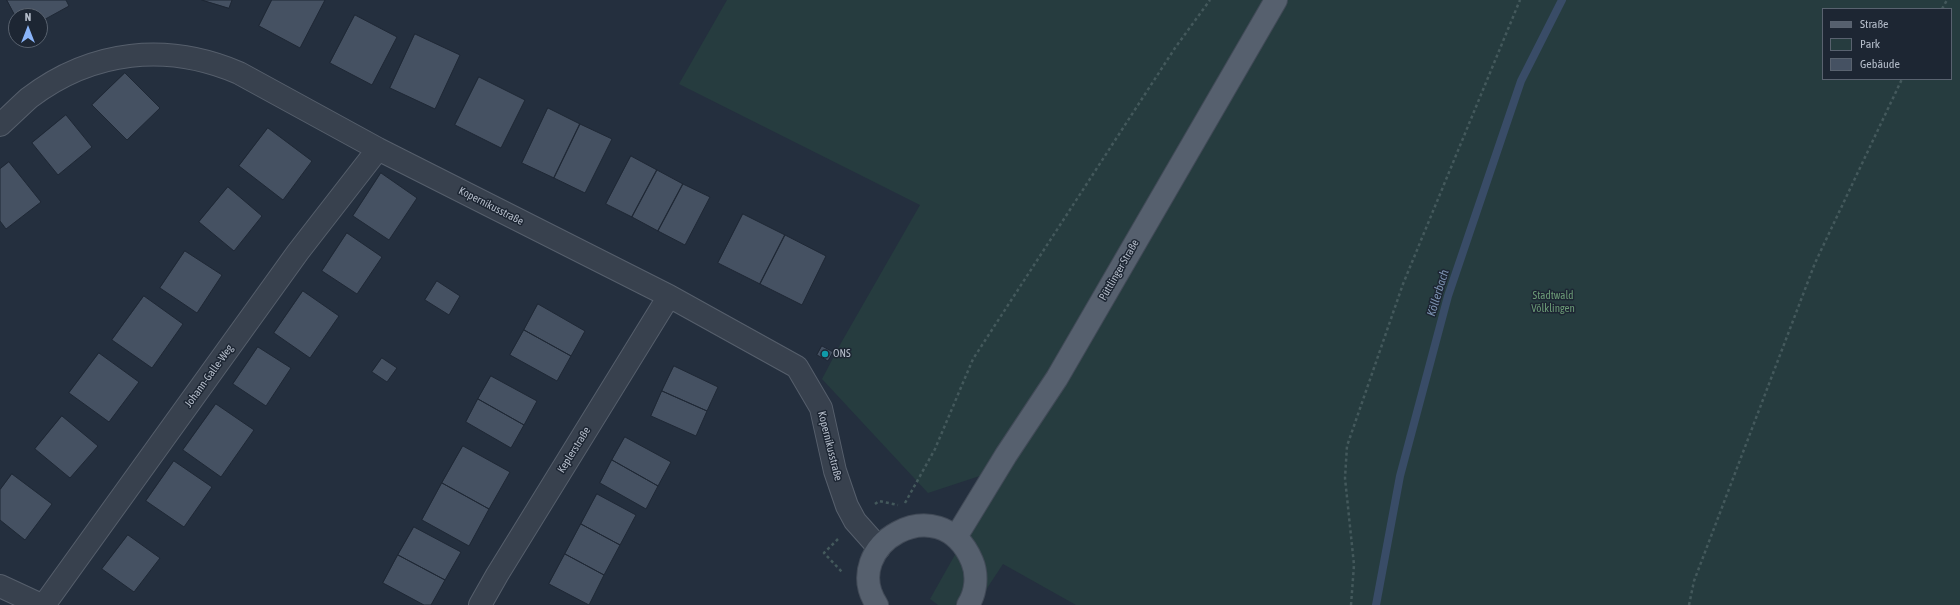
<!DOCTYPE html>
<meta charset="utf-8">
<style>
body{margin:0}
#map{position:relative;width:1960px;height:605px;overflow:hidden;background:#242f3e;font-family:"Asap Condensed",sans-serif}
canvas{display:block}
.legend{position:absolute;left:1822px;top:8px;width:130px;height:72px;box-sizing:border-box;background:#1d2633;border:1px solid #59626f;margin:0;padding:5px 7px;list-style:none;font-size:12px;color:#b4bcc9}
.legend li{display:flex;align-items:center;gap:8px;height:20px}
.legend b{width:20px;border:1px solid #59626f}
.north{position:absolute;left:8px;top:8px;width:40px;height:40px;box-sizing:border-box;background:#1d2633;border:1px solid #59626f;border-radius:50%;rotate:0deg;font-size:11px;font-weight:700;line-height:16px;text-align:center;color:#b4bcc9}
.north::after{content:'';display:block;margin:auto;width:14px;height:18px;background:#8ab4f8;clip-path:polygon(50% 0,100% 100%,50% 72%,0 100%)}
</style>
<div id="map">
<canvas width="1960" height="605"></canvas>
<ul class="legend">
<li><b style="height:5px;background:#56606e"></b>Straße</li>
<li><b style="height:11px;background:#263c3f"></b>Park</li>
<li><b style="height:11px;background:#455162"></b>Gebäude</li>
</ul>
<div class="north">N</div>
</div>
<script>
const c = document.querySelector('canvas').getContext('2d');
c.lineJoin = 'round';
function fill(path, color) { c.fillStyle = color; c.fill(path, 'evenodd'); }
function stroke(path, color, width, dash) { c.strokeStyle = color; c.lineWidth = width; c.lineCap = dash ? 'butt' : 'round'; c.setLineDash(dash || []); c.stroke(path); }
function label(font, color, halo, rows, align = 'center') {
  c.font = font + ' "Asap Condensed",sans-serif'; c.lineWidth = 3; c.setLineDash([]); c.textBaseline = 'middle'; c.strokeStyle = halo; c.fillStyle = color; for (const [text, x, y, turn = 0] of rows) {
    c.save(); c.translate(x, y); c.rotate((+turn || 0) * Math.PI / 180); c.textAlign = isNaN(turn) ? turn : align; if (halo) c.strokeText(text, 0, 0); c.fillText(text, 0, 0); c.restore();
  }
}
fill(new Path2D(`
 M727,0h1233v605h-884l-73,-41 -27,41h-38l-8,-6 74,-131 -76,25 -106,-114 19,-36 79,-138 -241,-121zM1823,9h128v70h-128z`), '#263c3f');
stroke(new Path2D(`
 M1376,605l24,-129 48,-180 73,-215 41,-81`), '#394c67', 8);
const building = new Path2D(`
 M7,0h59l3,6 -29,16v-6l-24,1z
 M202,0h30l-3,8z
 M272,0h53l-25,48 -41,-22z
 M355,15l42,22 -25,48 -42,-22z
 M415,34l45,21 -25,54 -45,-21z
 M125,73l35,35 -33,32 -35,-35z
 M479,77l46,23 -24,48 -46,-23z
 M548,108l32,16 -26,54 -32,-15z
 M66,115l26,32 -34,28 -26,-32z
 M580,124l32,15 -27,54 -31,-15z
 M268,128l44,33 -29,39 -44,-34z
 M631,156l26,14 -25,47 -26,-13z
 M9,162l32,40 -35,27 -6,-8v-52z
 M657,170l26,14 -25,47 -26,-14z
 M381,173l36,25 -28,42 -36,-24z
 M683,184l27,13 -25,48 -27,-14z
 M228,187l34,29 -28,35 -35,-29z
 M743,214l42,21 -25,49 -42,-21z
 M347,233l35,24 -25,37 -35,-23z
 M785,235l41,21 -24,49 -42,-21z
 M185,251l37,24 -25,38 -37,-25z
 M437,281l23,15 -11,19 -24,-15z
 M303,291l36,25 -29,42 -36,-25z
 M144,296l39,28 -31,44 -40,-28z
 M538,304l47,27 -14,25 -47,-26z
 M524,330l47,26 -14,25 -47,-26z
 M822,346l11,6 -5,9 -11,-6z
 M258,347l33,21 -25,38 -33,-22z
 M99,353l40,29 -30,40 -40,-29z
 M382,358l15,10 -10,14 -15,-10z
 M674,366l44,21 -11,24 -45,-20z
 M491,376l46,25 -13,24 -46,-26z
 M662,391l45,20 -11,25 -45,-20z
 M478,399l46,26 -13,23 -45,-26z
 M216,404l38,26 -33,47 -38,-27z
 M62,416l36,30 -28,32 -35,-29z
 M625,437l46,25 -13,24 -46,-26z
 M463,446l47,26 -21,37 -47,-26z
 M612,460l46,26 -12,23 -46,-26z
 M174,461l38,26 -28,40 -38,-26z
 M12,474l40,30 -27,36 -25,-20v-30z
 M442,483l47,26 -20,37 -47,-26z
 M597,494l39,21 -16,30 -39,-21z
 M581,524l39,21 -16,30 -39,-21z
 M414,527l47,25 -16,28 -47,-25z
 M128,535l32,23 -26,34 -32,-23z
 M565,554l39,21 -15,30 -40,-21z
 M398,555l47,25 -14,25h-7l-41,-22z`);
fill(building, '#455162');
stroke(building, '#1f2835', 1);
const minor = new Path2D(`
 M0,125c10,-9 19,-18 29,-27 63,-48 138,-56 210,-25l139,76 291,147 128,71 24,41 14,63 12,35 8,15 24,27
 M0,586l41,19
 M44,605l254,-353 80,-103
 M480,605l17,-30 172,-279`);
const major = new Path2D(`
 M956,537l50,-82 51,-77 219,-378
 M877,605c-39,-59 63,-120 95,-44 6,14 4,32 -4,44`);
stroke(minor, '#565f6c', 24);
stroke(major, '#414a57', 24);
stroke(new Path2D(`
 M1942,9l5,-9
 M905,503l30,-54 38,-90 202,-311 35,-48
 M875,504l4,-3 19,4
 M838,539l-14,14 19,20
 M1351,605l3,-40 -9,-87 2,-32 56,-162 117,-284
 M1689,605l5,-24 121,-318 87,-184`), '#44595c', 2.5, [3, 3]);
stroke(minor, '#38414e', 22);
stroke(major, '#56606e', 22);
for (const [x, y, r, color] of [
 [825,354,4,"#0f9aa8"]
]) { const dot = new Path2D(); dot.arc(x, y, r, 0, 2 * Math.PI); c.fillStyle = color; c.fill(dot); stroke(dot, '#1d2633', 1.5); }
label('11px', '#b4bcc9', '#1d2633', [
 ["Kopernikusstraße",491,206,27],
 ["Püttlinger Straße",1119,270,-60],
 ["Johann-Galle-Weg",209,376,-54],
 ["Kopernikusstraße",830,446,76],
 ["Keplerstraße",574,450,-58]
]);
label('11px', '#6b9a76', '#1d2633', [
 ["Stadtwald",1553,296],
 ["Völklingen",1553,309]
]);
label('11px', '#b4bcc9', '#1d2633', [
 ["ONS",833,354]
], 'left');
label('italic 12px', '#7c92b1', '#1d2633', [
 ["Köllerbach",1438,293,-73]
]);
</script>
